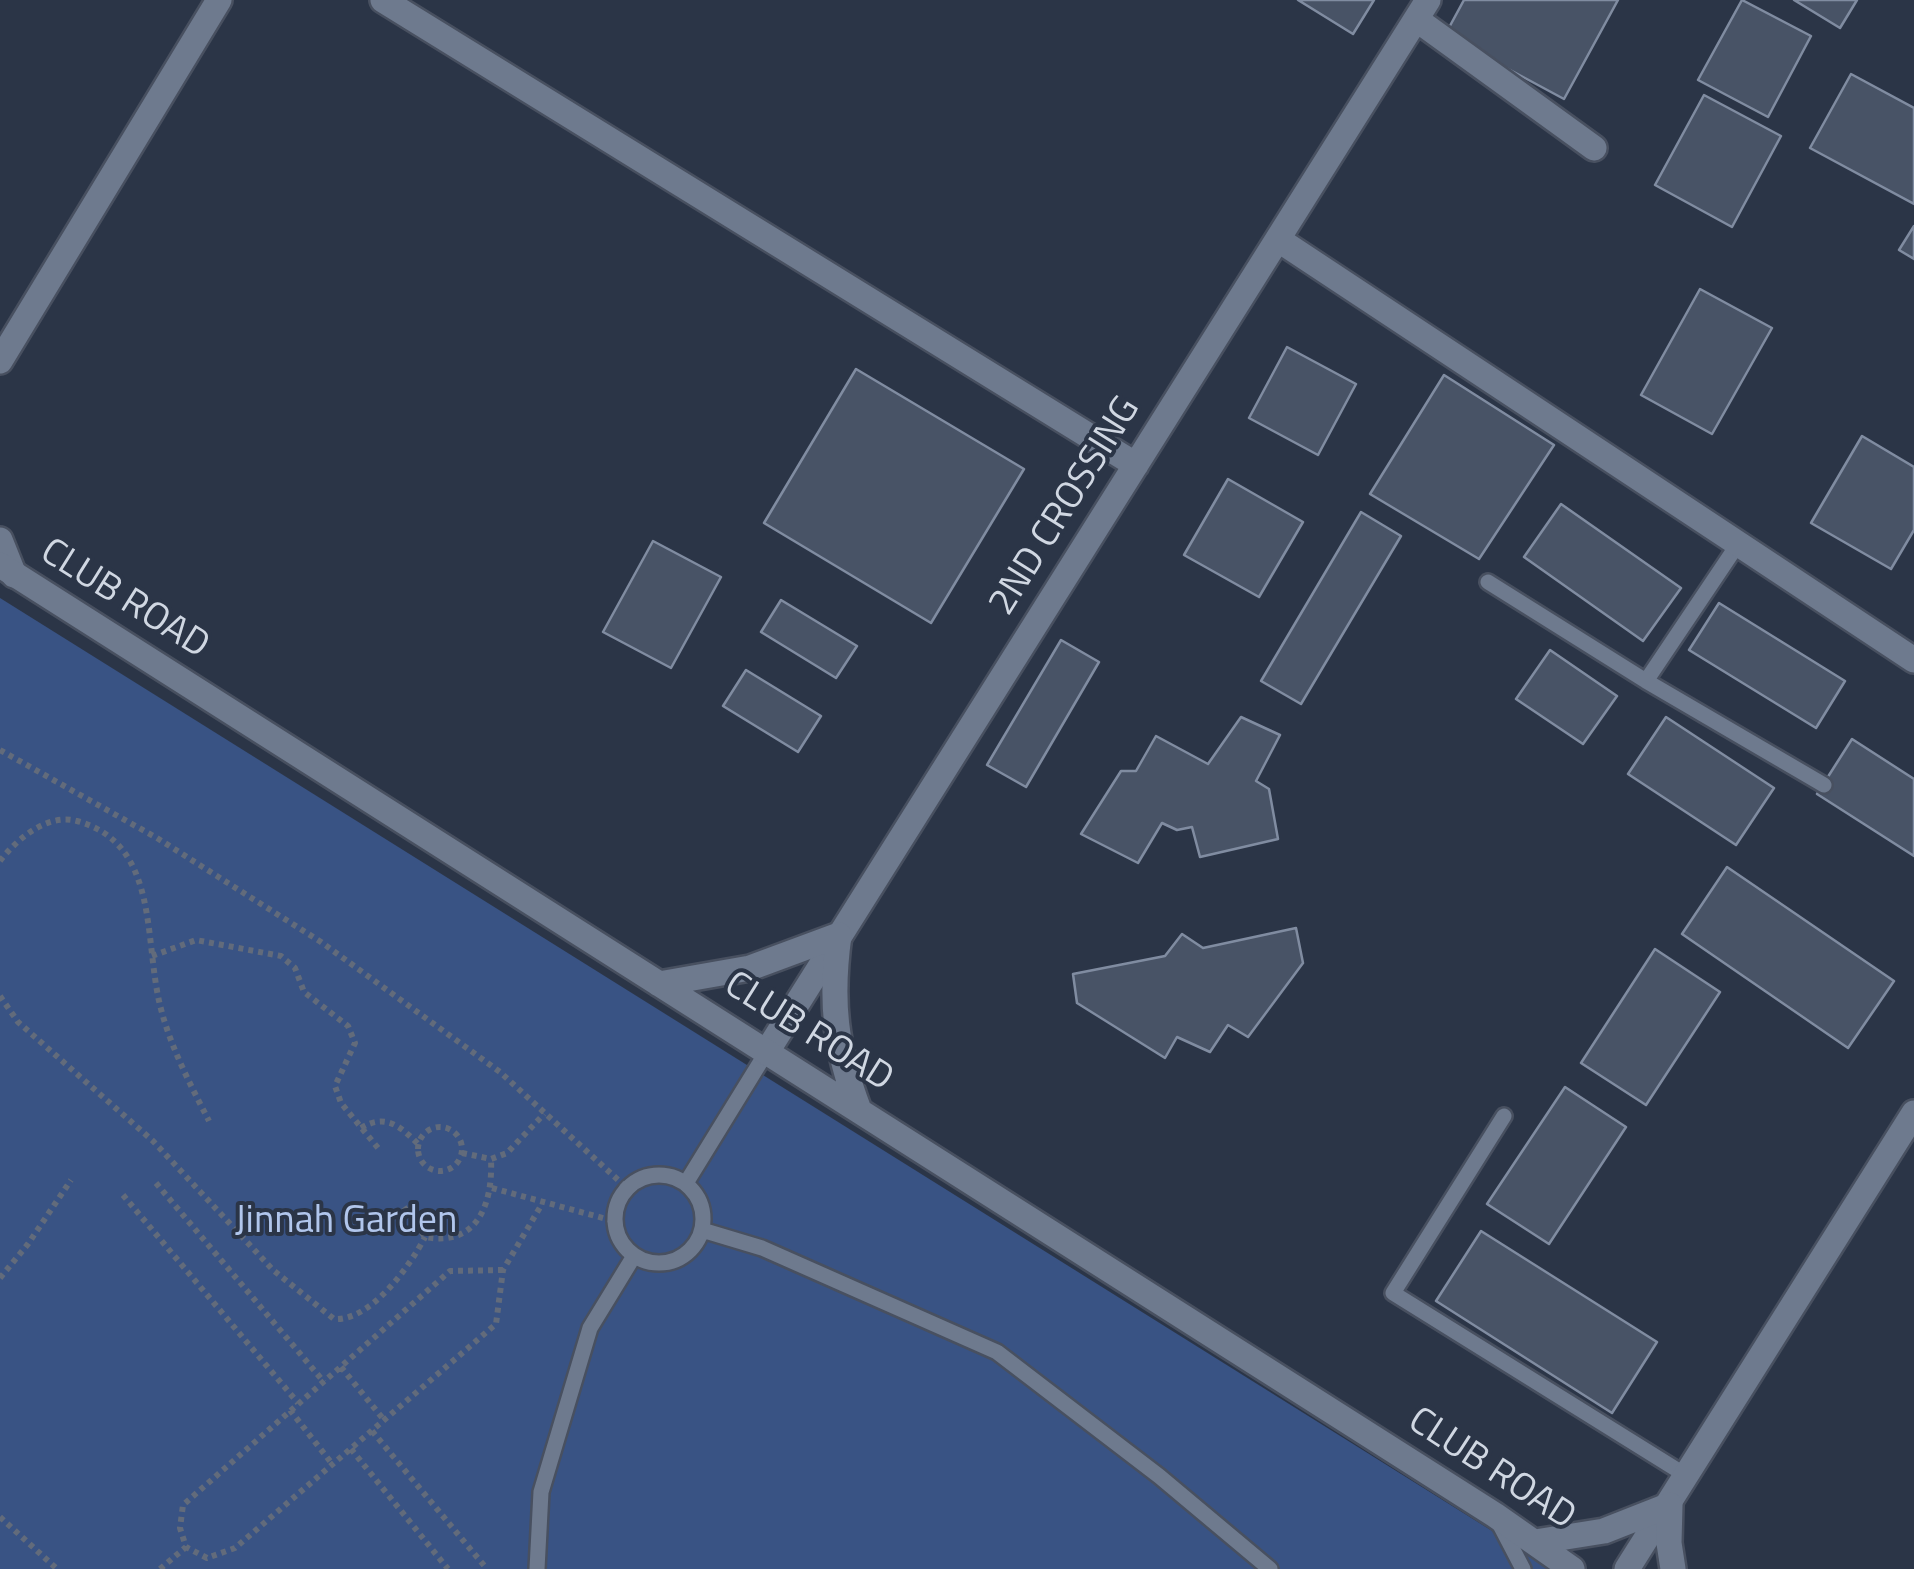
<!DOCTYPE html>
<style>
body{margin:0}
canvas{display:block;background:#2b3547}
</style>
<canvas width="1914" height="1569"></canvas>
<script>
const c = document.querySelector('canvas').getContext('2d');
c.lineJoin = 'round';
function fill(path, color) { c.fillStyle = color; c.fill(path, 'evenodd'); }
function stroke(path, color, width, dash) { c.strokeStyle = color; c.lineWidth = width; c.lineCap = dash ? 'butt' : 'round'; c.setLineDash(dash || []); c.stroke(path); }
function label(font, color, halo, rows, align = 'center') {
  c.font = font + ' "Titillium Web",sans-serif'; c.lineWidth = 8; c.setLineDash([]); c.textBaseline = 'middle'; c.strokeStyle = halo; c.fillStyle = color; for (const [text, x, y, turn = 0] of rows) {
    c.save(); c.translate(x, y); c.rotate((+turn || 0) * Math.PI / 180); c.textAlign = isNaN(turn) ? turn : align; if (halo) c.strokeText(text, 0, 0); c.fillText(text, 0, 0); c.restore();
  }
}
fill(new Path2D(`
 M0,598l1553,971h-1553z`), '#395384');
const building = new Path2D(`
 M1298,0h76l-21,34z
 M1464,0h154l-54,99 -119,-64z
 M1742,0l69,36 -43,81 -70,-37z
 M1794,0h63l-17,28z
 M1851,74l63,34v96l-104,-56z
 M1704,95l77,41 -49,91 -77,-42z
 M1914,226v33l-15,-9z
 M1700,289l72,39 -60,106 -71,-39z
 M1287,347l69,37 -38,71 -69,-37z
 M856,369l168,100 -93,154 -167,-100z
 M1444,375l110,70 -75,114 -109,-65z
 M1862,436l52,31v63l-23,39 -80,-46z
 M1228,479l75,43 -44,75 -75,-42z
 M1561,504l120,84 -38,53 -119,-84z
 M1361,512l40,24 -100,168 -40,-23z
 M653,541l68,36 -50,91 -68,-36z
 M781,600l76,46 -21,32 -75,-46z
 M1719,603l126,78 -29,47 -127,-78z
 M1061,640l38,22 -73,125 -39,-22z
 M1550,650l67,46 -34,48 -67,-45z
 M746,670l75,46 -23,36 -75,-46z
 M1241,717l39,18 -24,46 13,8 9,50 -78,18 -8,-30 -15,3 -15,-7 -24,40 -57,-29 40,-63h15l20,-35 52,28z
 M1666,717l108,71 -38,57 -108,-71z
 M1852,739l62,40v77l-97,-62z
 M1727,867l167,114 -46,67 -166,-114z
 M1296,928l7,35 -55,74 -20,-12 -18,27 -33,-15 -12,21 -88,-55 -4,-29 92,-18 17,-22 21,14z
 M1655,949l65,43 -74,113 -65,-42z
 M1565,1087l61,40 -77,117 -62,-40z
 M1481,1231l176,111 -45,71 -176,-112z`);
fill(building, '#485366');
stroke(building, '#808ca1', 2.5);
const lane = new Path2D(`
 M1488,582l158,99 178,104
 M1646,681l92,-137
 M1504,1116l-111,177 294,183
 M615 1219a44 44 0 1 1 88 0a44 44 0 1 1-88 0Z
 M686,1183l80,-130
 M702,1230l60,18 235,104 162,124 111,93
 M1499,1523l24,46
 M537,1569l4,-77 49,-164 44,-72`);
const street = new Path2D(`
 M383,0l753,465
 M1416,19l178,129
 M1279,240l635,420
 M0,361l219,-361
 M0,540l14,35
 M766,1053l662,-1053
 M1627,1569l287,-456`);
const secondary = new Path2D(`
 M0,565l1495,950 77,54
 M839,935c-9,66 -4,112 20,175
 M659,984l91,-16 89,-33
 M1535,1542l69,-11 66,-26 -1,38 4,26`);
stroke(lane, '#485060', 20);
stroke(street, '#485060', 30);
stroke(secondary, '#485060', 30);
stroke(new Path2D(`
 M0,750l157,88 164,104 179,130 128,117
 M0,861c17,-22 47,-48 77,-40 84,23 66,121 84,188 10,39 30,77 48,112
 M152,956l44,-16 85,16 14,12 9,24 44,34 7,17 -20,43 6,17 37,45
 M0,996l18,26 135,119 120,129 61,49c37,2 76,-53 91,-82
 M418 1149a22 22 0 1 1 44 0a22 22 0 1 1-44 0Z
 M361,1128c25,-15 39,-2 58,17
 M462,1153l29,6 16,-6 37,-39
 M156,1183l168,199
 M492,1188l122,33
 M123,1195l175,208
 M404,1207l21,30c53,10 68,-34 66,-78
 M503,1270l-53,1 -267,234 -3,23 6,19 21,11 28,-10 261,-224 7,-54 39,-66
 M0,1278l28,-34 43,-64
 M341,1367l43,53
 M290,1410l43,55
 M372,1431l115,138
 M351,1449l97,120
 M0,1517l57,52
 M160,1569l26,-22`), '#626b7b', 6, [5, 5]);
stroke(lane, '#6e7a8e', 15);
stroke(street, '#6e7a8e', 25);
stroke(secondary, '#6e7a8e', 25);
label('38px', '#d0d7e2', '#2b3547', [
 ["2ND CROSSING",1066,507,-58],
 ["CLUB ROAD",124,600,32],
 ["CLUB ROAD",808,1033,32],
 ["CLUB ROAD",1491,1470,33]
]);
label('38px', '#b1c6ec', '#2b3547', [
 ["Jinnah Garden",346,1223]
]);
</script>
